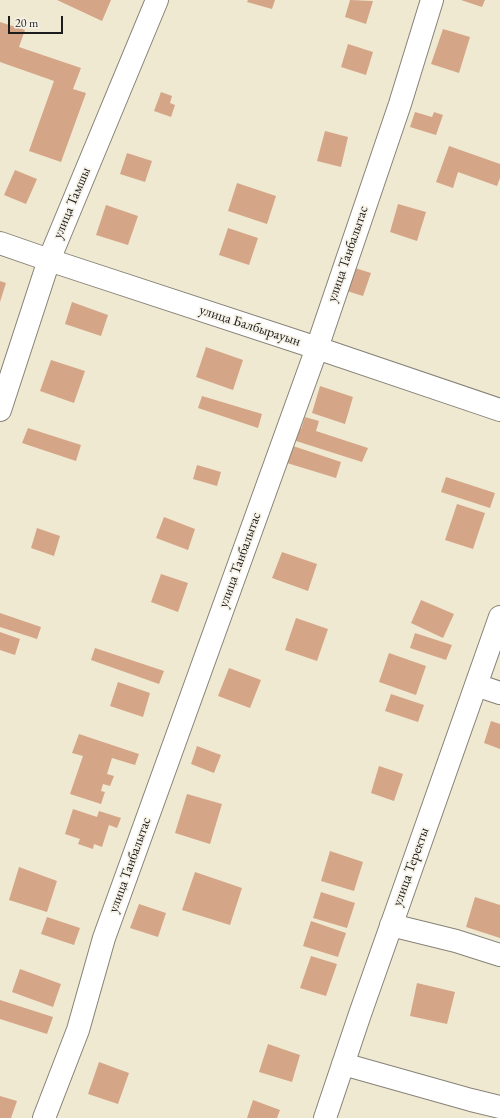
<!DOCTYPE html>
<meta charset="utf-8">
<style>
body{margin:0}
#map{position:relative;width:500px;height:1118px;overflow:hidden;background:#f0e9d2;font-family:"EB Garamond",serif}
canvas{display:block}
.scale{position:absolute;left:8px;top:16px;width:55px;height:18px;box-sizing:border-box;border:2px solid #1c1c1c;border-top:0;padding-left:5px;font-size:12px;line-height:14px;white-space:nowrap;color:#1c1c1c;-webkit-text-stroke:3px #f7f3e8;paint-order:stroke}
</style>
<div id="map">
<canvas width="500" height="1118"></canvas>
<div class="scale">20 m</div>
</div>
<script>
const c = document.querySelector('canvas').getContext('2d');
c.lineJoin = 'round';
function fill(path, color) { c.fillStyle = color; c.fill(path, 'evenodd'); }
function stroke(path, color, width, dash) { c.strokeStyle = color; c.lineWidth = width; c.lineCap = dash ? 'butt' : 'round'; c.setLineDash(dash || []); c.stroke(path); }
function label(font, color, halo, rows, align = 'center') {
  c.font = font + ' "EB Garamond",serif'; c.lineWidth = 3.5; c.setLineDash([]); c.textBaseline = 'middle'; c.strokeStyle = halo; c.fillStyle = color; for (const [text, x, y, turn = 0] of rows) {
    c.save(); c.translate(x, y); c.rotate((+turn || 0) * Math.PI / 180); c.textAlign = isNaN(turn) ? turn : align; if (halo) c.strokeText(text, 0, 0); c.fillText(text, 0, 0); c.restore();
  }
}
fill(new Path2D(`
 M57,0h54l-9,21z
 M248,0h27l-3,9 -25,-7z
 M350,0l23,1 -7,23 -21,-7z
 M461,0h24l-3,7z
 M0,22l25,8 -6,17 62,21 -8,21 13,4 -25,69 -32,-11 25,-70 -54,-19z
 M443,29l27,8 -11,36 -28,-9z
 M348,44l25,8 -7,23 -25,-8z
 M161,92l11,4 -2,7 5,2 -4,12 -17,-6z
 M415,112l17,5 2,-5 9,3 -7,20 -26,-8z
 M325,131l23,6 -7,30 -24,-6z
 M449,146l51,18v14l-3,8 -39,-14 -5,16 -17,-6z
 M127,153l25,8 -7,21 -25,-8z
 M15,170l22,9 -11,25 -22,-9z
 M237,183l39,13 -9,28 -39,-13z
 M398,204l28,8 -9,29 -27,-9z
 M106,205l32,11 -10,29 -32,-10z
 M228,228l30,10 -9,27 -30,-10z
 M355,268l16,5 -8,23 -16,-5z
 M0,281l6,2 -6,19z
 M72,302l36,13 -7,21 -36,-12z
 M206,347l37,13 -10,30 -37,-13z
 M51,360l34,11 -11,32 -34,-12z
 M320,386l33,11 -8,27 -33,-11z
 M202,396l60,18 -4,14 -60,-20z
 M305,417l14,4 -3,10 52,17 -6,14 -69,-22 5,-12 3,1z
 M28,428l53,17 -5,16 -54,-18z
 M293,446l48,16 -5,16 -49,-15z
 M197,465l24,7 -4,14 -24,-7z
 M446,477l49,16 -5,15 -49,-16z
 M457,504l28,9 -12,36 -28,-9z
 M164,517l31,12 -7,21 -32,-12z
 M37,528l23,8 -6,20 -23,-8z
 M282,552l35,12 -9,27 -36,-13z
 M161,574l27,9 -10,29 -27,-10z
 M421,600l33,14 -11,24 -32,-15z
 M0,613l41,14 -4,12 -37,-12z
 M296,618l32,11 -11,32 -32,-11z
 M0,632l20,7 -5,16 -15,-5z
 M415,633l37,12 -6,15 -36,-12z
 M95,648l69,23 -5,13 -68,-24z
 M389,653l37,13 -10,29 -37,-13z
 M229,668l32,12 -11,28 -32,-12z
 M118,682l32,11 -7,24 -33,-11z
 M391,694l33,11 -6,17 -33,-11z
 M491,721l9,3v25l-16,-6z
 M79,734l60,20 -4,11 -23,-7 -5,16 7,2 -4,10 -7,-2 -2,7 4,1 -4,12 -31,-10 13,-38 -11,-3z
 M197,746l24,9 -7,18 -23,-9z
 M379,766l24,8 -9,27 -23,-8z
 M187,794l35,10 -12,40 -35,-11z
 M73,809l24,8 2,-6 22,7 -4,10 -8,-3 -7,22 -8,-3 -1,5 -15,-5 2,-5 -15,-5z
 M330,851l33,11 -9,29 -33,-10z
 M19,867l38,14 -10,31 -38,-12z
 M195,872l47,16 -12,37 -48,-15z
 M321,892l34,11 -8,25 -34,-10z
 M475,897l25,8v33l-34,-11z
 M139,904l27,9 -8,24 -28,-9z
 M47,917l33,11 -6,17 -33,-11z
 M311,921l35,12 -8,24 -35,-11z
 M311,956l26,8 -11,32 -26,-8z
 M20,969l41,15 -8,23 -41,-15z
 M417,983l38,9 -8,32 -37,-8z
 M0,1000l53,17 -6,17 -47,-15z
 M268,1044l32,11 -8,27 -33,-10z
 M99,1062l30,11 -11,31 -30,-10z
 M0,1096l17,5 -6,17h-11z
 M253,1100l27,10 -3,8h-30z`), '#d5a587');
const street = new Path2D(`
 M0,243l49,17 268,88 183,62
 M0,410l49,-150 108,-260
 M476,685l24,8
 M391,925l65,16 44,14
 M343,1064l128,36 29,7
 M44,1118l34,-88 26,-92 213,-590 83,-244 32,-104
 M325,1118l35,-104 140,-397`);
stroke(street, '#868277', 24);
stroke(street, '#fff', 22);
label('14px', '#1c1c1c', '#f7f3e8', [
 ["улица Тамшы",72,203,-67],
 ["улица Танбалытас",348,254,-71],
 ["улица Балбырауын",250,326,18],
 ["улица Танбалытас",240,560,-70],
 ["улица Танбалытас",130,865,-70],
 ["улица Теректы",411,867,-70]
]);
</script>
